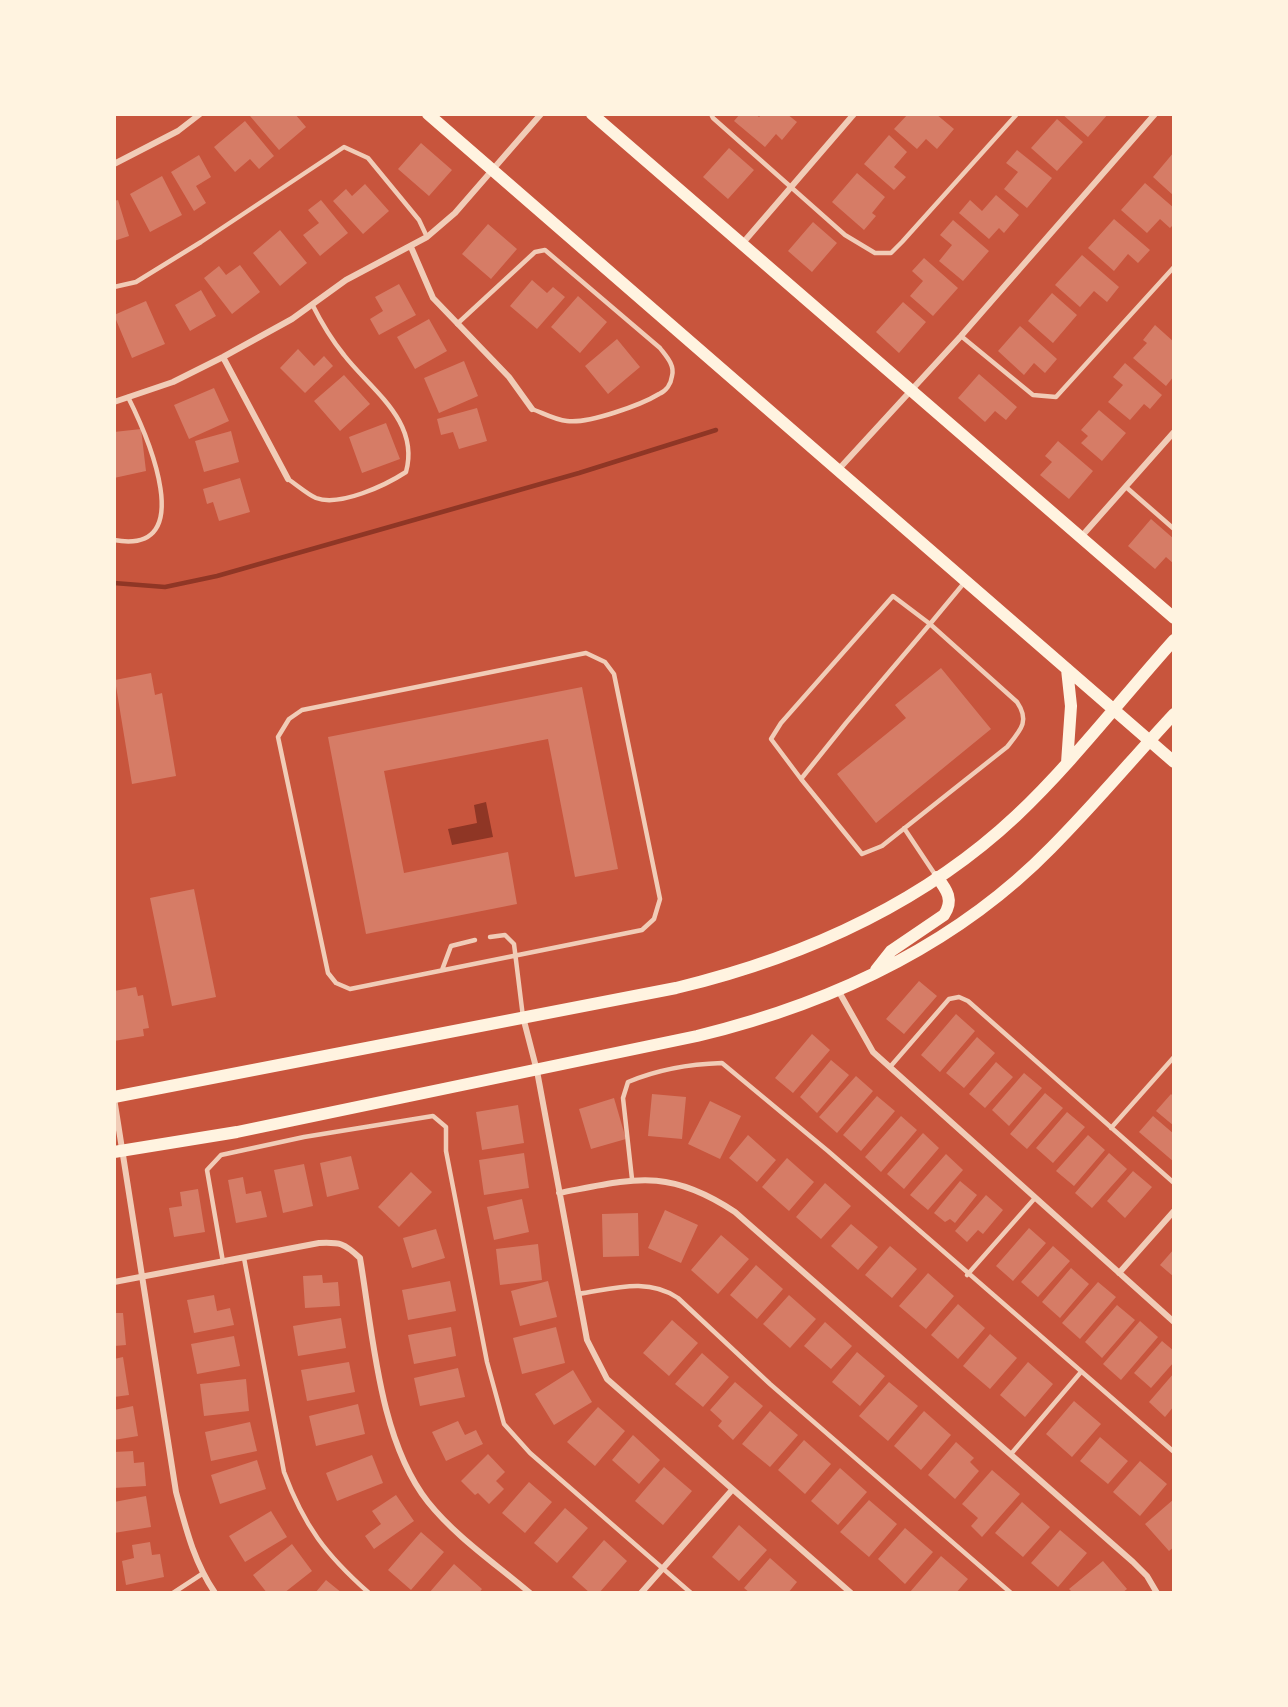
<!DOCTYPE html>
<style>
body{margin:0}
#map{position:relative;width:1288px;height:1707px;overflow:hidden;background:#c8553d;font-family:Jost,sans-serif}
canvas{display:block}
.frame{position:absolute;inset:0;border:116px solid #fff3e0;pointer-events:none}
</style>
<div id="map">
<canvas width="1288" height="1707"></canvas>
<div class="frame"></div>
</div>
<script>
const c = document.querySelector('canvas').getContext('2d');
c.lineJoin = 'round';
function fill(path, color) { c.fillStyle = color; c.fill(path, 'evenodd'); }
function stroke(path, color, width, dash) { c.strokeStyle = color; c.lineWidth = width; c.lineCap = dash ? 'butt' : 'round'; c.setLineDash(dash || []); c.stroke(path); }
fill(new Path2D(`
 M486,802l7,35 -41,8 -4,-16 29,-6 -3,-18z`), '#8f3625');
stroke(new Path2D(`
 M114,583l51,4 52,-11 362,-103 137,-43`), '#8f3625', 4.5);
fill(new Path2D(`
 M253,114h42l11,13 -27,23 -29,-34z
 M740,114h15l4,3 3,-3h25l10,8 -15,18 -6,-6 -11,13 -31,-26z
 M908,114h28l18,15 -17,20 -11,-10 -9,10 -23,-20z
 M1062,114h46l-20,23z
 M1057,119l26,23 -26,29 -26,-23z
 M245,121l29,35 -15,13 -9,-10 -15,13 -21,-25z
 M889,135l18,17 -13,15 12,10 -12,13 -30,-26z
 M421,143l31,27 -23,26 -31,-27z
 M729,148l25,22 -26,29 -25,-22z
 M1017,150l35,28 -25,30 -23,-19 14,-17 -12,-9z
 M1174,152v44l-21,-19z
 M199,155l12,22 -15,9 10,17 -12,8 -23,-39z
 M857,173l28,24 -13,16 4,3 -12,14 -32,-28z
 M162,176l20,39 -32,17 -20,-38z
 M1145,183l29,25v16l-4,4 -10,-9 -13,14 -26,-23z
 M365,184l24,27 -26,23 -30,-33 13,-12 6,7z
 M996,195l23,20 -15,18 -5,-5 -10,11 -30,-26 11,-13 12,11z
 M118,200l11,36 -15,5v-40z
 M321,200l27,33 -28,23 -17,-21 16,-12 -11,-13z
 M1114,219l36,31 -12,13 -10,-9 -14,17 -26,-23z
 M953,220l36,31 -26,30 -24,-20 13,-16 -12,-10z
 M813,222l24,21 -25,29 -24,-21z
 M488,224l29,25 -26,30 -29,-25z
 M280,230l27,33 -27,23 -27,-33z
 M1082,255l37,32 -12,15 -13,-11 -14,16 -25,-22z
 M924,258l34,30 -25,28 -23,-20 13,-15 -11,-10z
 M240,265l20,27 -28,22 -28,-36 15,-12 7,9z
 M532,280l15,13 6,-6 12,10 -28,32 -27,-23z
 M399,284l17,31 -37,20 -9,-16 13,-8 -8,-14z
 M201,290l15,26 -26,15 -15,-26z
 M1052,293l25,22 -24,28 -25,-22z
 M578,296l29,26 -27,31 -29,-26z
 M146,301l19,43 -33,14 -18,-43z
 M903,302l23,20 -27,31 -23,-21z
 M429,319l18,32 -32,18 -18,-32z
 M1155,325l19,17v34l-8,10 -33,-28 14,-15 -4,-3z
 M1020,326l37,33 -12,14 -11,-10 -10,12 -26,-24z
 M617,339l23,28 -32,27 -23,-28z
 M298,349l16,17 10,-10 9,10 -28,27 -25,-25z
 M464,361l14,35 -39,17 -15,-35z
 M1125,363l37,32 -12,14 -6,-5 -14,16 -22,-18 15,-17 -10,-8z
 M979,374l38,33 -11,13 -11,-9 -10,11 -27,-24z
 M344,375l26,29 -30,27 -26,-30z
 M214,388l15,33 -40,18 -15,-34z
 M477,408l10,33 -28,8 -6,-17 -12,3 -4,-16z
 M1099,410l27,23 -24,28 -21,-18 7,-7 -7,-6z
 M386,423l14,36 -38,14 -13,-36z
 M141,429l5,42 -32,7v-46z
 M231,431l8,31 -35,10 -9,-31z
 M1058,441l35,30 -24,28 -29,-24 12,-13 -7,-6z
 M240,478l10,34 -31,9 -6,-19 -6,2 -4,-15z
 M1151,519l23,20v25l-8,-7 -11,12 -27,-23z
 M941,668l50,61 -115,94 -39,-49 69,-56 -11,-13z
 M151,673l4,22 7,-2 14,83 -44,8 -17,-104z
 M582,687l36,182 -43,8 -27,-138 -164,32 20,102 104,-21 9,52 -151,30 -38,-197z
 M194,889l22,108 -44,9 -22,-108z
 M919,981l18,15 -33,38 -18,-15z
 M136,987l2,9 5,-1 6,33 -6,1 1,7 -30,5v-50z
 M956,1014l19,17 -35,41 -19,-17z
 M812,1034l18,16 -37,43 -18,-15z
 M977,1037l18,16 -31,35 -18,-15z
 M831,1060l18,15 -32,38 -17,-16z
 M996,1062l17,15 -28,31 -16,-14z
 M1024,1073l18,15 -33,38 -17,-16z
 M856,1076l17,15 -36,42 -18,-16z
 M1045,1093l18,15 -36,41 -17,-15z
 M652,1094l34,3 -4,42 -34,-3z
 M1171,1094l3,3v29l-18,-15z
 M877,1096l18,15 -34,40 -18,-16z
 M614,1098l12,41 -35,10 -12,-40z
 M710,1101l31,15 -21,43 -32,-15z
 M518,1105l6,38 -42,7 -6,-38z
 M1067,1112l18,15 -32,36 -17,-15z
 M901,1116l16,14 -36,42 -16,-15z
 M1153,1116l21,18v28l-35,-30z
 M923,1133l16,15 -35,41 -17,-15z
 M748,1135l28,25 -19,22 -28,-24z
 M1088,1135l17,15 -31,36 -18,-15z
 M524,1153l5,35 -45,7 -5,-35z
 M1109,1153l18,16 -35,39 -17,-15z
 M946,1154l17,16 -35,40 -18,-15z
 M351,1156l8,33 -32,8 -7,-34z
 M787,1158l27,24 -25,29 -27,-24z
 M304,1164l9,42 -30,7 -9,-43z
 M1133,1171l19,16 -27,31 -18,-17z
 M411,1172l21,20 -33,35 -21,-20z
 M243,1177l3,17 15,-3 6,26 -31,6 -8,-43z
 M960,1181l17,14 -22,28 -5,-4 -5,3 -11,-9z
 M825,1183l26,23 -30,33 -25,-22z
 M198,1189l7,43 -31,5 -5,-29 13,-2 -2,-14z
 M986,1195l17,15 -20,24 -5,-4 -11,12 -12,-11z
 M522,1199l7,33 -35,8 -7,-33z
 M665,1210l33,15 -17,38 -33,-15z
 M638,1213l1,43 -36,1 -1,-43z
 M851,1224l27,23 -20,23 -27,-24z
 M1029,1228l17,15 -33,38 -17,-15z
 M436,1229l9,29 -33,10 -9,-30z
 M721,1235l28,24 -31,35 -27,-24z
 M538,1244l4,36 -42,5 -4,-36z
 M890,1246l27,23 -25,29 -27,-23z
 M1053,1246l17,15 -32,36 -17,-15z
 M1174,1249v28l-14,-12z
 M756,1265l27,24 -26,30 -27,-24z
 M1071,1268l18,16 -29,34 -18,-16z
 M928,1273l26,23 -28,33 -27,-23z
 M322,1275l1,8 15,-1 2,24 -35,2 -2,-32z
 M450,1281l6,30 -48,9 -6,-30z
 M548,1281l9,36 -37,9 -9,-35z
 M1098,1282l18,15 -36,42 -18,-16z
 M214,1295l3,16 13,-3 4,17 -40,8 -7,-33z
 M789,1295l27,24 -26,29 -27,-24z
 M958,1304l27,24 -27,31 -27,-24z
 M1117,1305l18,15 -33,38 -17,-16z
 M114,1313h9l3,32 -12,1z
 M341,1318l5,30 -48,8 -5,-30z
 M672,1320l26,23 -29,33 -26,-23z
 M1140,1321l18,16 -37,43 -18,-16z
 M825,1322l27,24 -21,23 -27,-23z
 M451,1327l5,29 -42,8 -6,-29z
 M556,1327l9,36 -43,11 -9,-36z
 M990,1334l27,24 -27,31 -27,-23z
 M234,1336l6,30 -43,8 -6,-30z
 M1162,1341l12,10v11l-23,26 -17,-15z
 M857,1352l28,24 -25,30 -28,-24z
 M702,1353l27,24 -26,30 -28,-23z
 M123,1357l6,38 -15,2v-38z
 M349,1362l6,30 -48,9 -6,-31z
 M1028,1362l25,22 -28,33 -25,-22z
 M458,1368l7,29 -45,9 -6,-28z
 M573,1370l19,32 -38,23 -19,-31z
 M1174,1373v33l-9,11 -16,-15z
 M246,1379l3,32 -45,5 -4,-32z
 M735,1382l28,24 -30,34 -15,-14 4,-5 -12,-11z
 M889,1382l29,24 -30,35 -29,-25z
 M1074,1401l27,23 -29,33 -26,-23z
 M358,1404l7,30 -49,12 -7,-30z
 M133,1406l5,30 -24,4v-30z
 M598,1407l27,24 -30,35 -28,-24z
 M770,1411l28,24 -28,32 -28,-23z
 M924,1411l27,24 -30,35 -27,-24z
 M458,1421l7,14 11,-5 7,14 -37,17 -14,-29z
 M250,1422l7,29 -46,10 -6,-29z
 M633,1435l27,25 -21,24 -27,-24z
 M1100,1437l28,24 -20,23 -28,-23z
 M804,1440l27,24 -26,30 -27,-24z
 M956,1442l18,16 -4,4 9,9 -24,28 -27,-24z
 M133,1451l1,12 10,-1 2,24 -32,2v-36z
 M488,1454l17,18 -9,9 8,8 -15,15 -11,-11 -3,2 -14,-14z
 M372,1455l11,28 -46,18 -11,-28z
 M257,1460l9,29 -46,15 -9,-29z
 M1140,1461l27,23 -27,32 -27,-24z
 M664,1467l28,24 -29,34 -28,-24z
 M840,1468l27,24 -29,33 -27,-24z
 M992,1470l28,24 -38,43 -11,-11 7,-8 -16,-14z
 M529,1482l23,20 -27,31 -23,-20z
 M396,1495l18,26 -40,28 -9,-13 16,-12 -9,-13z
 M146,1496l5,31 -37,6v-31z
 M1174,1499v48l-5,4 -24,-27z
 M869,1500l28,24 -28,33 -29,-25z
 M1022,1502l28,25 -27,30 -28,-24z
 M565,1508l23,20 -31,35 -23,-20z
 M271,1511l16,26 -42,25 -16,-26z
 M739,1525l28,25 -28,31 -27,-24z
 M905,1528l28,24 -28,32 -27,-25z
 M1060,1530l27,23 -29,34 -27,-24z
 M421,1532l23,20 -33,38 -23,-20z
 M604,1540l23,21 -28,32h-9l-18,-16z
 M150,1542l2,13 8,-1 4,23 -38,8 -4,-24 12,-3 -2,-13z
 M292,1544l20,27 -28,22h-17l-14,-18z
 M941,1556l27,23 -12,14h-44l-2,-1z
 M770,1558l27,24 -9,11h-38l-6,-5z
 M1103,1561l24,28 -5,4h-49l-4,-4z
 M454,1564l28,25 -3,4h-50z
 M326,1580l16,13h-27z`), '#d67c66');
stroke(new Path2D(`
 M711,114l2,4 132,117 30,18h16l11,-11 115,-128
 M114,287l22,-5 65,-40 143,-95 24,11 51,62 8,17
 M457,324l78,-72 10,-2 115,98c6,8 15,17 12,28 -1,8 -6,15 -13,18 -18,11 -71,30 -92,27 -12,-1 -24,-8 -35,-12
 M961,336l72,59 23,2 118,-130
 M288,479c9,6 19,15 28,19 24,9 70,-13 90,-26 14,-51 -35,-82 -62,-117 -13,-16 -23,-33 -32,-51
 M1126,487l48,42
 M114,540c87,16 32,-107 14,-143
 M586,653l19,9 9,12 46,225 -6,20 -12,11 -292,59 -14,-6 -8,-10 -50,-236 11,-18 13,-9z
 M801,779l-30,-40 10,-16 112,-127 37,28 87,78c13,19 4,28 -10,45l-125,99 -20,8 -61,-75 45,-56 84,-99 34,-41
 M904,828l32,48
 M490,937l15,-2 9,9 9,73
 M442,970l9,-24 24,-6
 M890,1067l59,-68 10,-2 9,4 206,182
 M1111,1128l63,-71
 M632,1179l-9,-81 5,-16c31,-13 60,-18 94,-19l106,88 346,301
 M244,1258l40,214c20,54 42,83 85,121
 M223,1262l-16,-92 14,-15 83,-18 129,-21 13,11v24l41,211 17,62 26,29 161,140
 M967,1275l68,-77
 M578,1294c35,-5 69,-17 100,4l92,86 241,209
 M1011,1454l70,-82
 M173,1593l29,-19`), '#f1ccb7', 4.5);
stroke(new Path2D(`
 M114,164l64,-33 22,-17
 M742,244l112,-130
 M411,247l22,51 76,79 23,32
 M223,357l65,122
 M114,402l59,-20 50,-25 69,-38 54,-39 81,-43 28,-24 86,-99
 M838,470l123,-134 194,-222
 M1081,537l93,-105
 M838,990l35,62 301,270
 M523,1017l14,54 50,269 20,39 244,214
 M114,1098l62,394c10,37 18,70 39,101
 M559,1193c75,-14 108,-26 176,19l398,350 14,14 10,17
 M1119,1273l55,-62
 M114,1282l205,-39c21,-1 25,0 41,15 13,76 19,182 68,244 28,35 68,62 102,91
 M641,1593l91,-103`), '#f1ccb7', 6);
stroke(new Path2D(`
 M428,114l746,648
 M592,114l582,504
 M1067,763l4,-57 -4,-37
 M876,970l15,-19 53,-36c10,-15 3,-25 -7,-38
 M114,1097l562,-109c125,-30 245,-83 340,-172 57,-54 105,-117 158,-176
 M114,1152l123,-20 460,-96c132,-32 258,-90 354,-188 43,-43 82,-90 123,-134`), '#fff3e0', 12);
</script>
